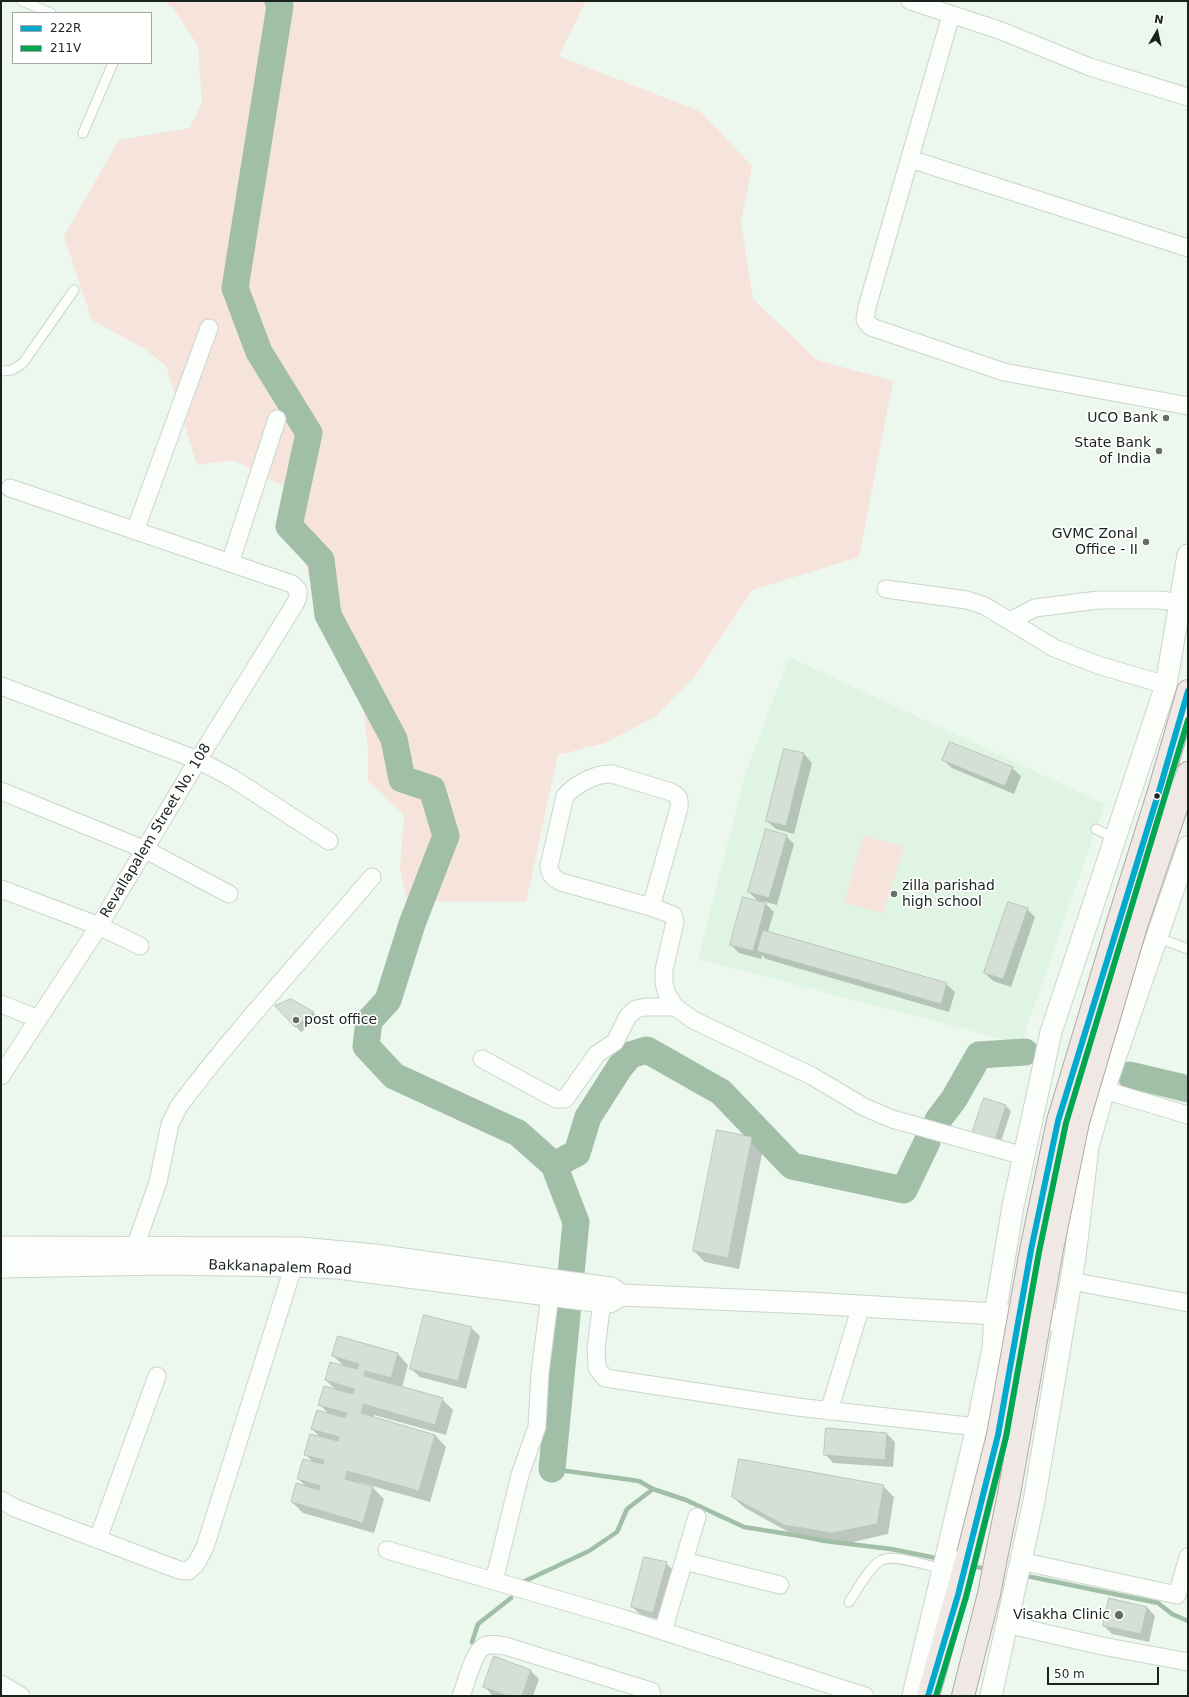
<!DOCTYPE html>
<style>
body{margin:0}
#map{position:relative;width:1189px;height:1697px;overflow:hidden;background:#ecf7ee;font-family:"DejaVu Sans",sans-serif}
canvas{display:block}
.frame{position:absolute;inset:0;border:2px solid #1a221c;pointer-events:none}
.legend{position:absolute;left:12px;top:12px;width:140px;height:52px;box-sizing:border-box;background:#fff;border:1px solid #a3a7a4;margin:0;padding:5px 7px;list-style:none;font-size:12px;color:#1a221c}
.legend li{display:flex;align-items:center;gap:8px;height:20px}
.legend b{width:20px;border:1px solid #a3a7a4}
.north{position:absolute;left:1137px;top:12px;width:40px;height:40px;-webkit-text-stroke:3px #fff;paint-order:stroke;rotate:9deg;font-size:11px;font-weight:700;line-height:16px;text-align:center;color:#1a221c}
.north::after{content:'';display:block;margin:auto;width:14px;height:18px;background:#1a221c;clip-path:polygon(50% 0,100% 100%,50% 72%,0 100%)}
.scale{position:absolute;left:1047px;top:1667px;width:112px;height:18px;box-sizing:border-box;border:2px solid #1a221c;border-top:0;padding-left:5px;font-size:12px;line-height:14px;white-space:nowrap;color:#1a221c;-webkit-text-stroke:3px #fff;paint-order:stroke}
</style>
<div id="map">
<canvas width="1189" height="1697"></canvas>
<div class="frame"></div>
<ul class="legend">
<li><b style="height:5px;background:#00a9ce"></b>222R</li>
<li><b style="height:5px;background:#00a651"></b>211V</li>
</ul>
<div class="north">N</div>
<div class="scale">50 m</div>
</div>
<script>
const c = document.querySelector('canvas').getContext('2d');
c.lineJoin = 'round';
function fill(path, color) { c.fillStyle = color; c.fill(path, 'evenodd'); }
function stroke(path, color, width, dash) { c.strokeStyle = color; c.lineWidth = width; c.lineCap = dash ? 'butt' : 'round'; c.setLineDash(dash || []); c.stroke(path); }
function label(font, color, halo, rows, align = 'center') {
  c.font = font + ' "DejaVu Sans",sans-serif'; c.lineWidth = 3.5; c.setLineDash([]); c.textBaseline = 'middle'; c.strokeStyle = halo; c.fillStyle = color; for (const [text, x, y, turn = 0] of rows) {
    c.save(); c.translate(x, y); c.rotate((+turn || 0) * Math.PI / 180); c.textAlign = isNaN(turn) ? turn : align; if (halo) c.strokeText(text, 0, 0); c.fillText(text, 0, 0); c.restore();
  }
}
fill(new Path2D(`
 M789,657l316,147 -84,240 -323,-85 47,-184z`), '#e0f4e4');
fill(new Path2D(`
 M165,1h421l-27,55 142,56 51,54 -11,56 12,77 64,61 76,21 -34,176 -107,33 -57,86 -40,41 -50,26 -47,12 -32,147 -119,-1 -7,-33 4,-53 -36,-34v-32l-6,-51 -21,-35 -29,-75 -27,-101 -52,-27 -36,5 -31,-99 -21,-17 -53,-29 -28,-84 55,-96 71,-12 12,-26 -4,-56 -24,-37z
 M864,835l40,12 -21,67 -39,-12z`), '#f6e4dc');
fill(new Path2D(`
 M804,754l8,9 -18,71 -18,-5 -9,-8z
 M943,760l69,8 9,8 -7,18 -62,-26z
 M786,836l8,8 -17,61 -14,-4 11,11 -6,20 178,52 9,8 -6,20 -183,-53 -4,-4 -1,4 -22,-6 -8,-8 29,-42 -11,-11z
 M1027,909l8,8 -24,70 -18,-6 -8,-8z
 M291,1000l23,13 5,5 -18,14 -25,-26z
 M1006,1106l5,5 -11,34 -21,-7z
 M752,1138l11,11 -24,120 -34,-7 -11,-11z
 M471,1328l9,8 -14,53 -46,-12 -9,-8z
 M397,1353l11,12 -6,22 40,12 11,11 -7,25 -72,-20 -1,3 62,17 11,12 -16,55 -72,-20 -1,2 16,4 11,11 -10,34 -71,-20 -11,-11 15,-15 -9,-8 16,-16 -9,-9 16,-16 -9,-9 18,-14 -11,-11 18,-13 -11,-11 18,-14 -11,-10z
 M827,1429l60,5 8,8 -2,25 -60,-4 -8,-9z
 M883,1486l11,11 -6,37 -44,10 -48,-8 -51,-28 -12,-11z
 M666,1563l8,8 -13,49 -20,-5 -9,-8z
 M1147,1607l8,9 -6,26 -37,-8 -8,-8z
 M495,1658l36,13 8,8 -6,17h-37l-4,-1 -8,-9z`), '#0003');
stroke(new Path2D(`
 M653,1489l33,11 58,27 56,9 25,5 66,8 45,9
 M971,1566l16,3
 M1022,1575l136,28 14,11 16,7
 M523,1582l66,-31 28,-19 10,-23 26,-20 -14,-8 -87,-12
 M472,1642l6,-18 33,-26`), '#a1bea7', 4.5);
stroke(new Path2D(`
 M278,1l2,5 -45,282 24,64 50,81 -20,93 32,34 7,55 66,124 8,40 30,10 14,47 -34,88 -24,76 -19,21 -3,25 28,30 124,57 36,32 22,57 -24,247
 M1130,1075l58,14
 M938,1120l16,-21 25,-44 46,-3
 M554,1165l23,-12 11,-36 32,-50 10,-12 17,-5 74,42 71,74 112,24 23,-48`), '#a1bea7', 27);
const building = new Path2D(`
 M950,742l63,25 -8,19 -63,-26z
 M784,749l20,4 -18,73 -20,-5z
 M766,829l21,6 -18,63 -21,-6z
 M743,897l23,6 -13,48 -23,-6z
 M1008,902l20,6 -25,71 -19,-6z
 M763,930l184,53 -6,21 -184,-53z
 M291,999l23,13 -19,15 -20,-21z
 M984,1098l22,7 -11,35 -23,-7z
 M717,1130l35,7 -24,121 -35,-7z
 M424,1315l48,12 -14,54 -48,-12z
 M338,1336l60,17 -7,25 -26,-7 -1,5 79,22 -8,27 -72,-21 -2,9 74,22 -16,56 -72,-20 -2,8 28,8 -10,36 -72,-21 5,-19 23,7 1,-4 -23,-7 6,-20 20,5 1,-4 -20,-5 6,-21 28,7 1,-4 -28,-8 6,-19 28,8 2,-5 -29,-8 6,-19 29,8 1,-5 -29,-9 5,-18 27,7 2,-5 -27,-8z
 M826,1428l61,5 -2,27 -61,-5z
 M739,1459l145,26 -7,39 -45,9 -48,-8 -52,-28z
 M644,1557l23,5 -14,51 -22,-6z
 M1109,1598l38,9 -6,27 -38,-8z
 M494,1656l37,14 -9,26h-14l-25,-9z`);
fill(building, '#d4e0d6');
stroke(building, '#bbc4bc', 1);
const service = new Path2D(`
 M22,1l29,12
 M83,133l30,-70
 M1,371l11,-1 11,-7 51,-73
 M1096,829l20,10
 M1156,937l32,12
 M849,1602c7,-10 22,-38 33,-42 13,-6 46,6 61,9`);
const minor = new Path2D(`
 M910,1l89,29 91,37 98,30
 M951,15l-84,292 -2,13 6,7 133,45 184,34
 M910,159l278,89
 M135,531l74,-203
 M230,563l47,-144
 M886,589l81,11 18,6 69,42 44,17 68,20
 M1010,621l25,-13 63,-8h62l21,3
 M1,686l197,74 34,18 97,63
 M1,791l145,59 83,44
 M1,889l98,37 41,20
 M651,907l28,-99c1,-9 0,-12 -8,-16l-59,-18c-16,-1 -36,10 -47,22l-16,70c1,9 4,12 12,16l90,25 22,8 2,7 -11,48v13l3,11 8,13 20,14 117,55 52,31 28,12 132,37
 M1,1004l37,15
 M482,1059l74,40h9l32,-45 18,-12 13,-26 8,-7 10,-2h29
 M1,1076l98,-150 99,-166 97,-156 3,-7v-7l-6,-6 -282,-96
 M1104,1090l84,25
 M135,1247l23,-65 12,-58 9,-18c60,-80 129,-153 193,-229
 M1071,1281l117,22
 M602,1301l-6,48 1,19 8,10 192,29 180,20
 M829,1411l32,-105
 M1,1500l14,8 164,62 9,1 8,-7 9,-17 92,-292
 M98,1539l59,-163
 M387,1550l238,69 240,77
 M684,1561l96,24
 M1020,1561l157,34 11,-38
 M494,1581l26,-106 17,-48 3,-54 10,-78
 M1006,1624l96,22 86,16
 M663,1631l34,-114
 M1,1684l20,12
 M461,1696c5,-11 12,-43 22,-49 7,-4 14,-2 22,-1l146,45 1,5`);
const tertiary = new Path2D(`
 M1,1247l299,1 75,7 220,31 16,2 10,7 188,8 186,11 68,7
 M1,1267l163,-3 130,2 44,2 257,33 15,1 11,-7
 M913,1696l64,-269 16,-79 2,-34 18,-108 38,-174 115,-347 22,-130
 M991,1696l43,-195 41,-244 13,-110 16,-57 84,-243`);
const primary = new Path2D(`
 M1119,919l41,-131 28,-97
 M1136,926l52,-153
 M928,1696l40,-142
 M963,1696l26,-102 6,-31`);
stroke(service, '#cbd4cd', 11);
stroke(minor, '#cbd4cd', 19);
stroke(tertiary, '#cbd4cd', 23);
stroke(primary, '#b2a9a3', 24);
stroke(service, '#fcfefc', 9);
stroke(minor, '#fcfefc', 17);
stroke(tertiary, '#fcfefc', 21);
stroke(primary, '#efe8e5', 22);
const primaryBridge = new Path2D(`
 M968,1554l30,-119 33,-185 27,-129 61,-202
 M995,1563l14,-69 43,-245 26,-127 58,-196`);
stroke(primaryBridge, '#b2a9a3', 24, []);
stroke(primaryBridge, '#efe8e5', 22);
stroke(new Path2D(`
 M928,1696l30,-101 40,-160 33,-185 27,-129 102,-333 28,-97`), '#00a9ce', 6);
stroke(new Path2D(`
 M936,1696l30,-99 40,-160 33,-185 27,-129 122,-403`), '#00a651', 6);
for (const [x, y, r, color] of [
 [1166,418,4,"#646d66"],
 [1159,451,4,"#646d66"],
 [1146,542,4,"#646d66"],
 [1157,796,3.5,"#1a221c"],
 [894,894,4,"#646d66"],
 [296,1020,4,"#646d66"],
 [1119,1615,5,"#646d66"]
]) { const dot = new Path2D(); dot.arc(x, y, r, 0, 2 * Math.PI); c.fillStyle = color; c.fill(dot); stroke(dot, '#fff', 1.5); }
label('14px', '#1a221c', '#fff', [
 ["UCO Bank",1158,418],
 ["State Bank",1151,443],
 ["of India",1151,459],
 ["GVMC Zonal",1138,534],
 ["Office - II",1138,550],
 ["zilla parishad",902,886,"left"],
 ["high school",902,902,"left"],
 ["post office",304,1020,"left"],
 ["Visakha Clinic",1110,1615]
], 'right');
label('14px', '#1a221c', '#fff', [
 ["Revallapalem Street No. 108",156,831,-59],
 ["Bakkanapalem Road",280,1268,2]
]);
</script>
